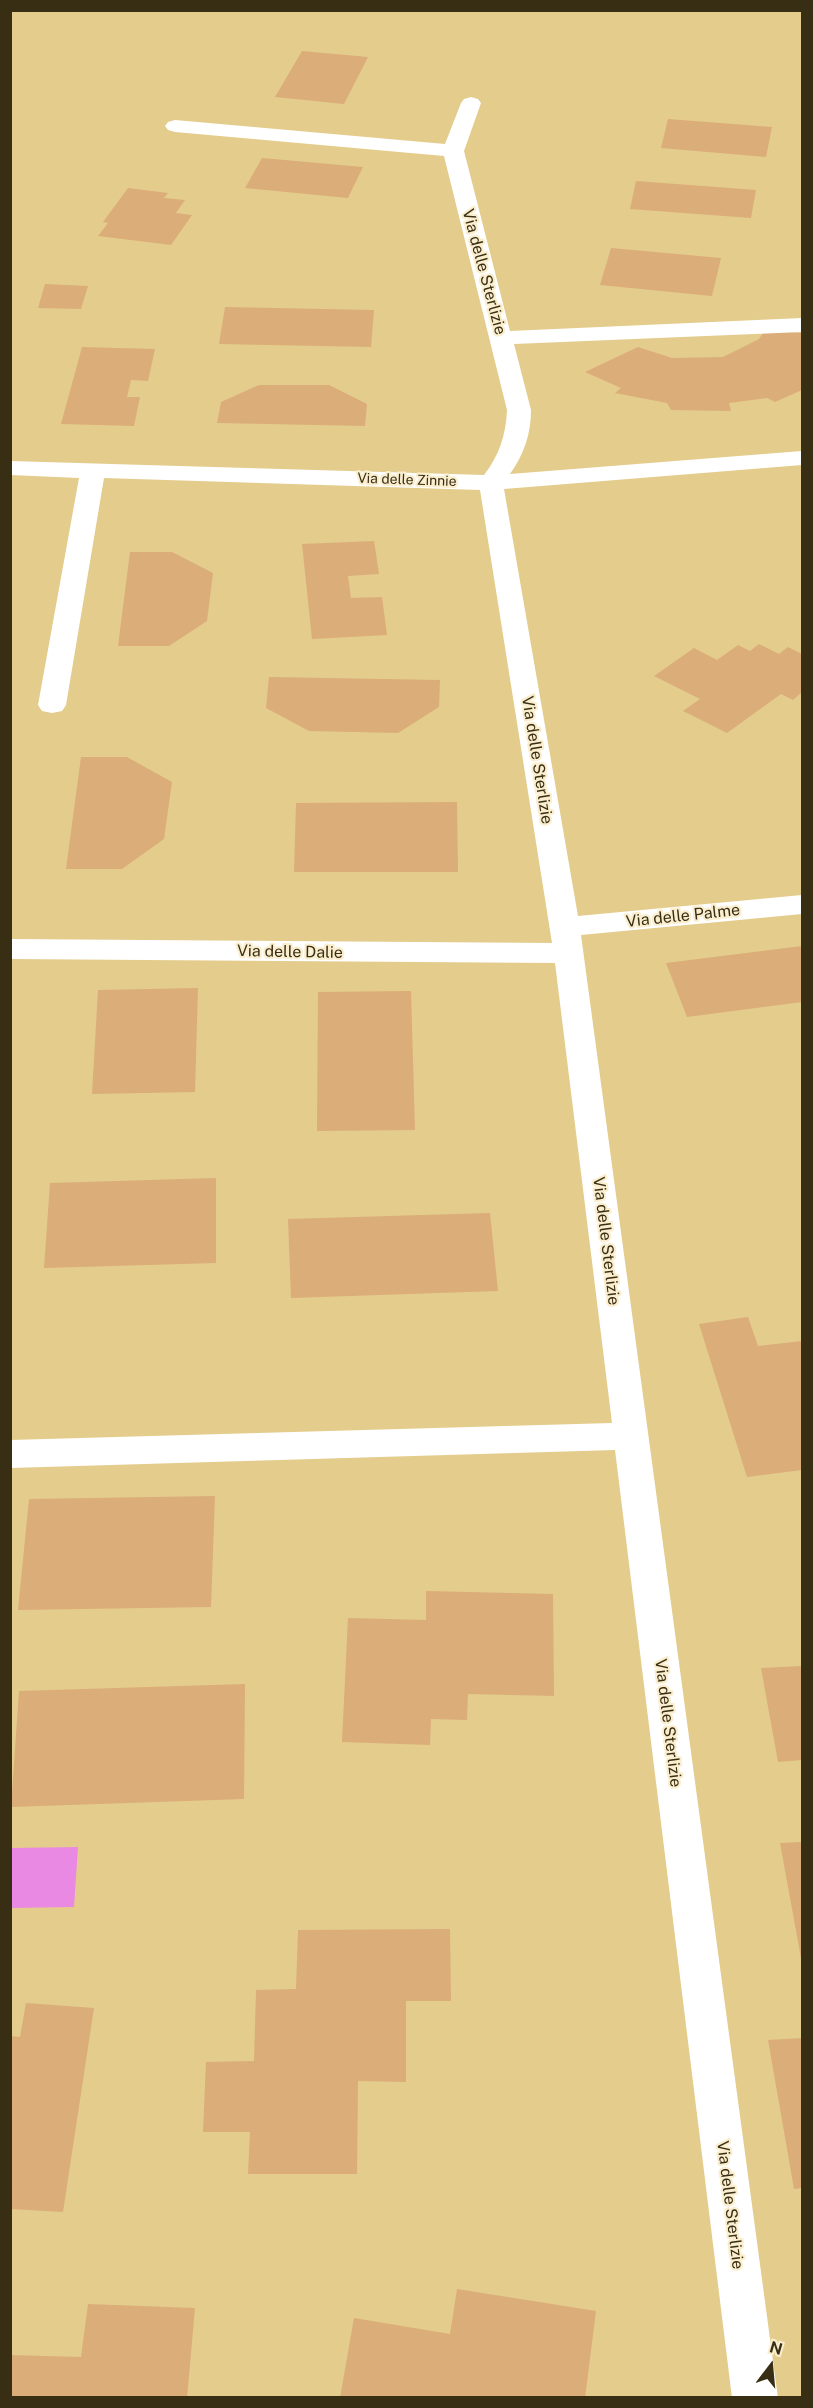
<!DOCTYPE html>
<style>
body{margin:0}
#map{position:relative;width:813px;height:2408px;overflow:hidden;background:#e4cc8c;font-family:"Public Sans",sans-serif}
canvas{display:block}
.frame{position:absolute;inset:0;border:12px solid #382e14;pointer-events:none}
.north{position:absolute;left:741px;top:2336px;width:60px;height:60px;-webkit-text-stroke:4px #faeece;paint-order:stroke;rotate:16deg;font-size:16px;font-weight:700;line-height:24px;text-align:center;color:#382e14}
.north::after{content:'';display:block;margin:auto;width:21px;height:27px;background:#382e14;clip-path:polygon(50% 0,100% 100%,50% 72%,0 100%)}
</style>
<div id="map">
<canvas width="813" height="2408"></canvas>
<div class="frame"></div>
<div class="north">N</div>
</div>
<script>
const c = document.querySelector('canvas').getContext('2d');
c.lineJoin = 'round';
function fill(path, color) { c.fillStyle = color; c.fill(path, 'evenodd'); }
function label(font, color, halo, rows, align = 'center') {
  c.font = font + ' "Public Sans",sans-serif'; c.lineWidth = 4.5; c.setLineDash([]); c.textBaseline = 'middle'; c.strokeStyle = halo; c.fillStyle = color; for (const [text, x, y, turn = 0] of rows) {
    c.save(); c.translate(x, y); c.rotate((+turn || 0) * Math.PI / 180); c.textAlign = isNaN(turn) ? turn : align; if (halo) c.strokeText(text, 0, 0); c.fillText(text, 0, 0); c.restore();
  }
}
fill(new Path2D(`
 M78,1847l-4,60 -63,1v-60z`), '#ea89e3');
fill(new Path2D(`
 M302,51l66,6 -24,47 -69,-7z
 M668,119l104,8 -6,30 -105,-9z
 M262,158l101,9 -15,31 -103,-10z
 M636,181l120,9 -5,28 -121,-9z
 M128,188l40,5 -4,5 21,2 -9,13 16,2 -21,30 -73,-9 10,-13 -5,-1z
 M611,248l110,10 -9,38 -112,-11z
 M45,284l43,2 -7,23 -43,-1z
 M225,307l149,3 -3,37 -152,-3z
 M765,330l37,3v57l-27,12 -8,-4 -38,5 2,8 -60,-1 -4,-7 -52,-10 6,-5 -36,-16 53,-25 34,11 51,-1 36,-18z
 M82,347l73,2 -7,32 -17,-1 -4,17h13l-6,29 -73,-2z
 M259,385h70l38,19 -2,22 -148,-3 4,-21z
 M374,541l5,33 -31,2 3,22 31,-1 5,38 -75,4 -10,-95z
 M130,552h42l41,21 -6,48 -38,25h-51z
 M759,644l20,10 9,-7 14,7v38l-9,8 -12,-6 -54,39 -44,-22 17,-12 -46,-23 40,-28 23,12 21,-15 12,6z
 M269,677l171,3 -1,27 -41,26 -89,-2 -43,-23z
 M81,757h46l45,25 -8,57 -42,30h-56z
 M457,802l1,70h-164l2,-69z
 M802,946v56l-115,15 -21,-54z
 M198,988l-3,104 -103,2 6,-104z
 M411,991l4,139 -98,1 1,-139z
 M216,1178v85l-172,5 6,-85z
 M490,1213l8,78 -207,7 -3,-79z
 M748,1317l10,29 44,-5v129l-55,7 -48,-153z
 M215,1496l-4,111 -193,3 11,-111z
 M426,1591l127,3 1,102 -86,-2 -1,26 -36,-1 -1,26 -88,-3 6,-124 78,2z
 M802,1666v94l-24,2 -17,-94z
 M245,1684l-1,115 -233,8 8,-116z
 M802,1842v116h-1l-21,-115z
 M450,1929l1,72h-45v81l-48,-1 -1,93h-109l2,-42h-47l3,-70 48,-1 2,-71 40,-1 2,-59z
 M26,2003l68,5 -31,204 -53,-3v-173l10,1z
 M802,2038v150l-8,1 -26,-149z
 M457,2289l139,22 -11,87h-245l14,-80 96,16z
 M88,2304l107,4 -8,90h-177v-43l71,2z`), '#dbad79');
fill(new Path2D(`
 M471,97l7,2 3,4 -17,48 46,180 292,-13v14l-288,12 17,66c0,24 -7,44 -21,64l292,-23v14l-298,24 74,427 224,-21v19l-221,21 197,1463h-46l-117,-948 -605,18v-28l602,-17 -57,-460 -545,-4v-20l542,4 -72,-453 -376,-12 -38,227 -4,6 -10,2 -10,-2 -4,-6 41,-227 -69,-3v-14l474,14c15,-19 22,-40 23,-65l-63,-254 -269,-24 -7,-2 -3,-4 3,-4 7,-2 270,24 16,-41 3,-4z`), '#fff');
label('14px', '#382e14', '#faeece', [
 ["Via delle Zinnie",407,480,2]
]);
label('16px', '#382e14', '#faeece', [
 ["Via delle Sterlizie",484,272,75],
 ["Via delle Sterlizie",537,760,81],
 ["Via delle Palme",683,916,-6],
 ["Via delle Dalie",290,952,1],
 ["Via delle Sterlizie",606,1241,83],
 ["Via delle Sterlizie",668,1723,83],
 ["Via delle Sterlizie",730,2205,83]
]);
</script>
